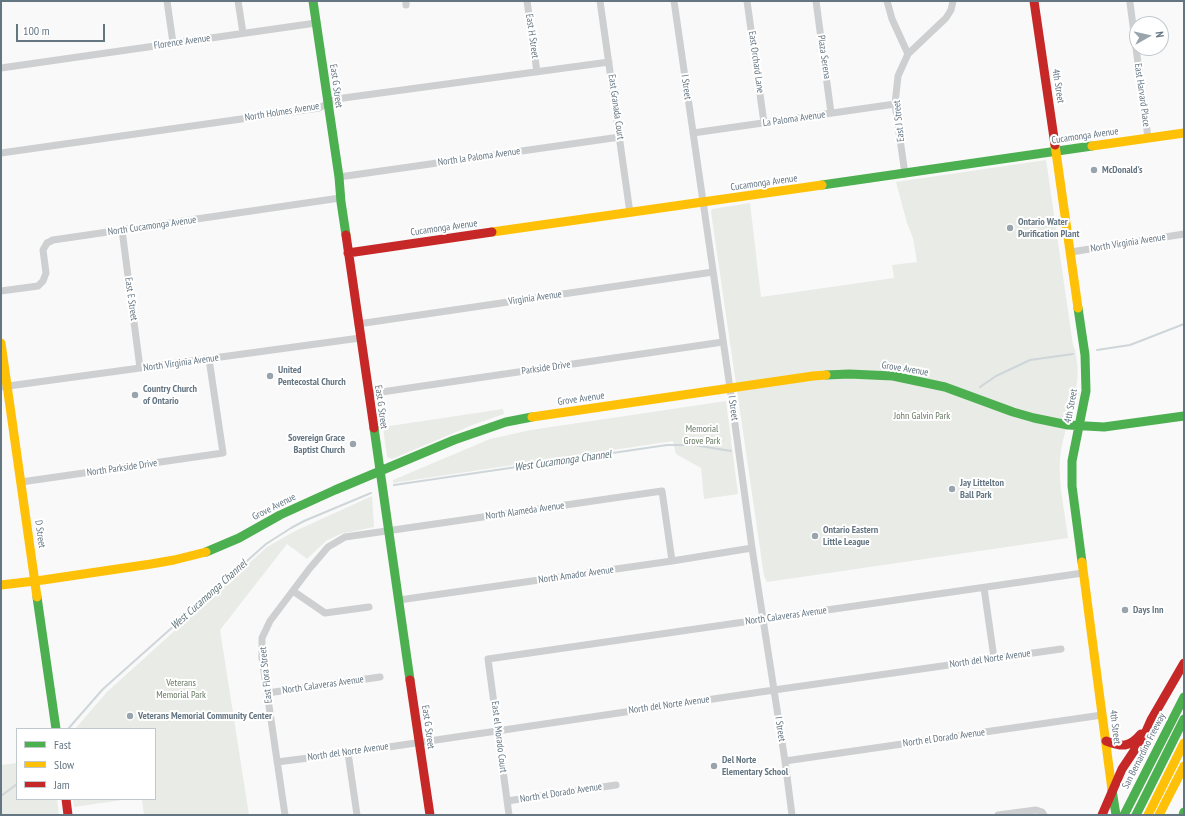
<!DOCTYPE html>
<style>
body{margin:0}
#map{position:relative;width:1185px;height:816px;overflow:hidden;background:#f9f9f9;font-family:"PT Sans Narrow",sans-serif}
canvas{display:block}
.frame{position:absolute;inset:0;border:2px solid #657683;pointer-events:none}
.legend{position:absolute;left:16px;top:728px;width:140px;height:72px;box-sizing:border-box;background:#fff;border:1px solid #c1c8cd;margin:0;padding:5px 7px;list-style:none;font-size:12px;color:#657683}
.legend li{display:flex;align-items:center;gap:8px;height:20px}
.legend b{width:20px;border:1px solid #c1c8cd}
.north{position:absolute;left:1129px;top:16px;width:40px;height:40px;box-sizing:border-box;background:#fff;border:1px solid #c1c8cd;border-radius:50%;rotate:82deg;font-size:11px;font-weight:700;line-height:16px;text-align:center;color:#657683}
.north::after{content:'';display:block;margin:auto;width:14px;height:18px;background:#99a4ac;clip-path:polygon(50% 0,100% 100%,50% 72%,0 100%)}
.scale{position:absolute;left:16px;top:24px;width:89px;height:18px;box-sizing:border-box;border:2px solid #657683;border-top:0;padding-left:5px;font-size:12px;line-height:14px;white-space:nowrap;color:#657683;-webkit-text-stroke:3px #fff;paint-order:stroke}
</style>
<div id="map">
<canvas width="1185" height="816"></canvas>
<div class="frame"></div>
<ul class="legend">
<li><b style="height:5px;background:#4caf50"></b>Fast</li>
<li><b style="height:5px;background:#ffc107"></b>Slow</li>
<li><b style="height:5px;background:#c62828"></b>Jam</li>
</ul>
<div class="north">N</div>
<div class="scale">100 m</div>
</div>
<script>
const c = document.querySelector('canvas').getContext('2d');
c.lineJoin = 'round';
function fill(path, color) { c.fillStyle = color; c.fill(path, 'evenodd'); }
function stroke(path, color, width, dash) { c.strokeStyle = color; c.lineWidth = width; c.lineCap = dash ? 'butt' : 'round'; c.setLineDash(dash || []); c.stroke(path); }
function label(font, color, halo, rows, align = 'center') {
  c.font = font + ' "PT Sans Narrow",sans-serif'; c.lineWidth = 4; c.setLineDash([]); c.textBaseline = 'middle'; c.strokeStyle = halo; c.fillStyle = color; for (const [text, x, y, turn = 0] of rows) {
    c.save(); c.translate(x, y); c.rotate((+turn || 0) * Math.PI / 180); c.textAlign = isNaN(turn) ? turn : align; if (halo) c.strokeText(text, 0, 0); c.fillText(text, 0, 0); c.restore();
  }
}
fill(new Path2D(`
 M1046,160l27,185c3,5 3,11 4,17 4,34 -14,64 -17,97 -2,24 5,54 8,79l-301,44 -3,-6 -53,-364 1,-3 38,-6 11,94 133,-19 -2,-13 25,-3 -4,-24 -6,-15 -11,-41z
 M726,401l12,93 -34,5 -3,-31 -25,-14 -3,-13 -280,42v-3l97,-41 41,-9z
 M503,409l1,5 -29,10 -83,35 -5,-2 -4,-30z
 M372,496l2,31 -34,7 -14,7 -19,18 -20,-15 -67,86 29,185h-105l-2,-16h13v-70h-80l32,-37 160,-145 26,-15z
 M17,763v36h40l2,16h-58v-50z
 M73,799h56l-55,8z`), '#e8ebe6');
stroke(new Path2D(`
 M1097,350l33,-5 54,-21
 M980,387l16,-11 34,-16 43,-6
 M394,485l273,-40h27l37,6
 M68,729l35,-40 163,-145 25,-16 13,-7 67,-28
 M1,796l16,-12`), '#ced6d9', 2);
stroke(new Path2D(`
 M167,1l6,42
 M238,1l5,32
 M406,1v4
 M527,1l10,71
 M600,1l30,212
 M674,1l56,387 22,160 33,213 7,54
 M747,1l17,122
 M816,1l15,112
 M887,1l5,18 16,35 -10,22 -3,28 10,70
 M1130,3l18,135
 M908,54l38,-36 5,-8 2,-9
 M1,68l315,-45
 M693,133l202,-29
 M1,153l318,-45 17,-9 273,-37
 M339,177l281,-40
 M122,230l18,138
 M1071,252l113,-18
 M1,291l37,-5 5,-5 3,-8 -3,-23 4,-7 6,-3 287,-42
 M358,324l355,-52
 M1,387l359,-49
 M368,394l355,-52
 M21,482l202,-29 -14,-94
 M984,588l10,70
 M293,591l32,22 44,-6
 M399,600l273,-39 80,-13
 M267,693l113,-16
 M348,753l9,62
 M785,761l317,-46
 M277,762l71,-9 426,-63 287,-41
 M507,801l109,-16
 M285,815l-23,-157v-20l8,-17 40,-53 18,-21 17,-10 317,-46 10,70
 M509,815l-21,-156 595,-86
 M998,815l38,-5 6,2 2,3`), '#cecfd0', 7);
stroke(new Path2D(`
 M313,1l26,176 2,25 5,33
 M822,185l270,-39
 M1078,308l7,47 1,36 -14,70v25l10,76
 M826,375l23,-1 44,2 52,11 68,25 21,6 34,7 36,2 80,-11
 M374,428l36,252
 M206,552l33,-14 41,-23 55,-25 119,-50 52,-18 26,-5
 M37,597l19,132
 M1112,790l4,25
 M1124,815l60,-118
 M1136,815l48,-96
 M1183,815l1,-3`), '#4caf50', 9);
stroke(new Path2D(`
 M1055,145l23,163
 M1092,146l92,-13
 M492,232l330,-47
 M1,343l36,254
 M532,417l281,-41 13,-1
 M1082,562l30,228
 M1,585l42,-5 108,-16 23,-4 32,-8
 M1148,815l36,-72
 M1159,815l25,-49`), '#ffc107', 9);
stroke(new Path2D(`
 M1034,1l21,144
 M346,235l28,193
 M348,253l144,-21
 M410,680l20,135
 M1106,741c16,6 23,7 35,-7
 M66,799l2,16
 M1102,815l20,-46 22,-33 7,-16 33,-57`), '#c62828', 9);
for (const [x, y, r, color] of [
 [1094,170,4,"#99a4ac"],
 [1010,228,4,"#99a4ac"],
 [270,376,4,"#99a4ac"],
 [135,395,4,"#99a4ac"],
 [353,444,4,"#99a4ac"],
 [952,489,4,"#99a4ac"],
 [815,536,4,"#99a4ac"],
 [1125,610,4,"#99a4ac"],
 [130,716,4,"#99a4ac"],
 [714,766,4,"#99a4ac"]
]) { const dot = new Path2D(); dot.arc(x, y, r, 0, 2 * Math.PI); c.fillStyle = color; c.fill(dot); stroke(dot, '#fff', 1.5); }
label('10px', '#657683', '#fff', [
 ["East H Street",532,36,82],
 ["Florence Avenue",182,42,-8],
 ["Plaza Serena",824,57,82],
 ["East Orchard Lane",756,62,82],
 ["East G Street",336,86,82],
 ["4th Street",1058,86,81],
 ["I Street",686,87,82],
 ["East Harvard Place",1142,95,82],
 ["East Granada Court",616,107,82],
 ["North Holmes Avenue",282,112,-9],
 ["La Paloma Avenue",794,119,-8],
 ["East J Street",899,121,-96],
 ["Cucamonga Avenue",1085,136,-8],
 ["North la Paloma Avenue",479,157,-8],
 ["Cucamonga Avenue",764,183,-8],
 ["North Cucamonga Avenue",152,226,-8],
 ["Cucamonga Avenue",444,228,-8],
 ["North Virginia Avenue",1128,243,-9],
 ["Virginia Avenue",535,298,-8],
 ["East E Street",131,299,82],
 ["North Virginia Avenue",181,363,-8],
 ["Parkside Drive",546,368,-8],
 ["Grove Avenue",905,369,9],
 ["Grove Avenue",581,399,-8],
 ["4th Street",1071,406,-79],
 ["East G Street",381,407,82],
 ["I Street",733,408,82],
 ["North Parkside Drive",122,468,-8],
 ["Grove Avenue",274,507,-27],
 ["North Alameda Avenue",525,511,-8],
 ["D Street",40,534,82],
 ["North Amador Avenue",576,575,-8],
 ["North Calaveras Avenue",786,616,-8],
 ["North del Norte Avenue",990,659,-8],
 ["East Flora Street",266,675,-96],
 ["North Calaveras Avenue",323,685,-8],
 ["North del Norte Avenue",669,705,-8],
 ["East G Street",428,727,82],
 ["4th Street",1115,727,83],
 ["I Street",780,729,81],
 ["East el Morado Court",499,737,83],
 ["North el Dorado Avenue",944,738,-8],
 ["San Bernardino Freeway",1144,751,-63],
 ["North del Norte Avenue",348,752,-8],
 ["North el Dorado Avenue",561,793,-9]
]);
label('bold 10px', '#657683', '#fff', [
 ["McDonald's",1102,170],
 ["Ontario Water",1018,222],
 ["Purification Plant",1018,234],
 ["United",278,370],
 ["Pentecostal Church",278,382],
 ["Country Church",143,389],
 ["of Ontario",143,401],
 ["Sovereign Grace",345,438,"right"],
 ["Baptist Church",345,450,"right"],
 ["Jay Littelton",960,483],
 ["Ball Park",960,495],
 ["Ontario Eastern",823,530],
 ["Little League",823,542],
 ["Days Inn",1133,610],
 ["Veterans Memorial Community Center",138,716],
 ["Del Norte",722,760],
 ["Elementary School",722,772]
], 'left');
label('10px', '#687a64', '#fff', [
 ["John Galvin Park",922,416],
 ["Memorial",702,429],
 ["Grove Park",702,441],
 ["Veterans",181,683],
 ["Memorial Park",181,695]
]);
label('italic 11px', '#60757c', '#fff', [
 ["West Cucamonga Channel",563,461,-8],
 ["West Cucamonga Channel",209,595,-42]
]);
</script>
